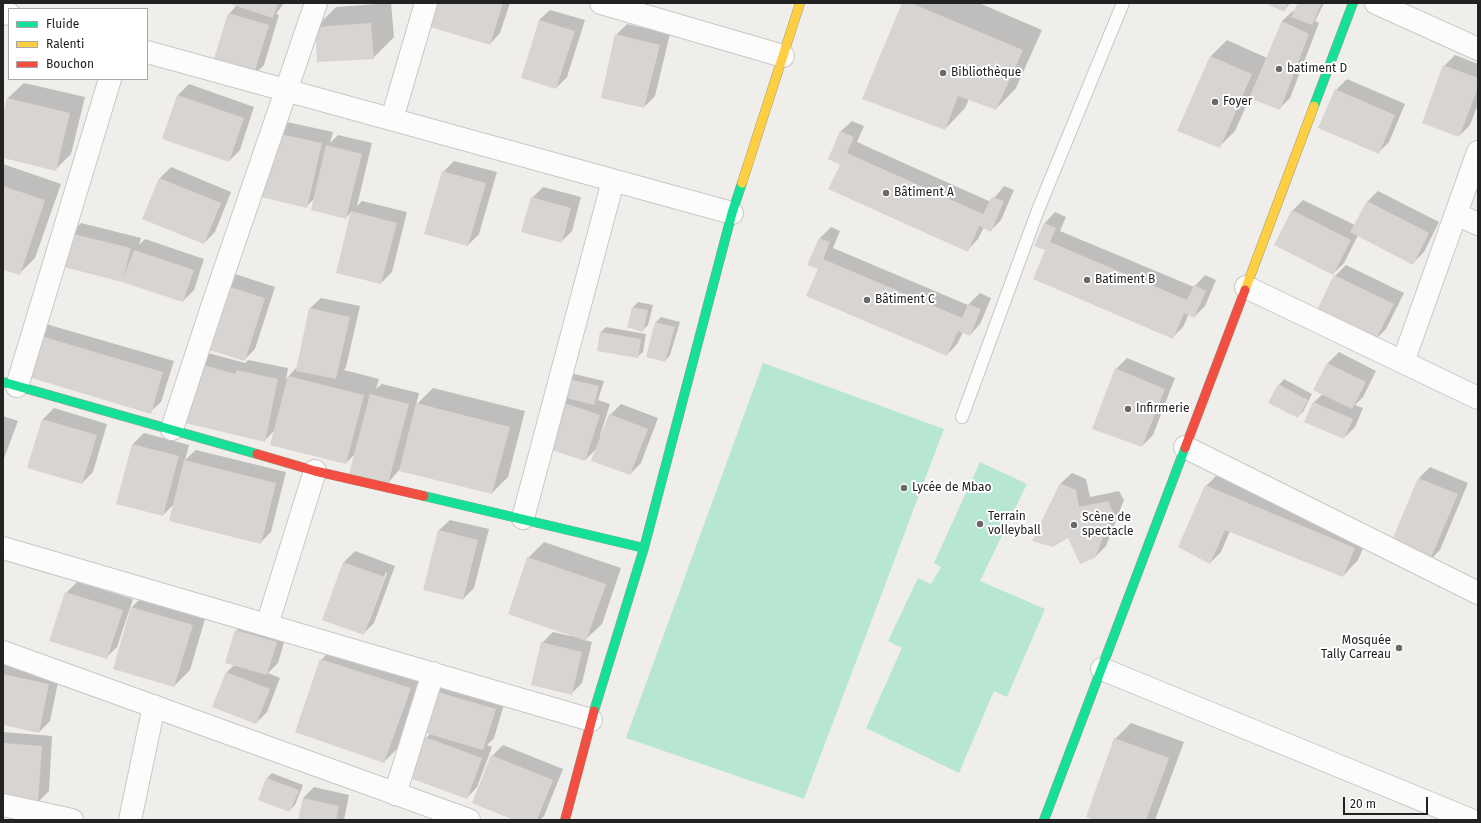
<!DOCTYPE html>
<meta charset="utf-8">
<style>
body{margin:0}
#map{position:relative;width:1481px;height:823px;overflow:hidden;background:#f0eeeb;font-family:"Fira Sans",sans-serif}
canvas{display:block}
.frame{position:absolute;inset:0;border:4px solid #222;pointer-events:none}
.legend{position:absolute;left:8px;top:8px;width:140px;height:72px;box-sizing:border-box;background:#fff;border:1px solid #a7a7a7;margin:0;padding:5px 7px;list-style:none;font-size:12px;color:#222}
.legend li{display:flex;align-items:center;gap:8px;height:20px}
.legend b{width:20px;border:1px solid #a7a7a7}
.scale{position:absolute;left:1343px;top:797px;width:85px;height:18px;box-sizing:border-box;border:2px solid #222;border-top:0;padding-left:5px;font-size:12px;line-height:14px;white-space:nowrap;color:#222;-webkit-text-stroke:3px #fff;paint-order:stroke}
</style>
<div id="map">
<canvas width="1481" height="823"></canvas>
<div class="frame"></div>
<ul class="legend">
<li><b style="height:5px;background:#16e098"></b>Fluide</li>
<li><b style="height:5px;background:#ffcf43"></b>Ralenti</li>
<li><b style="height:5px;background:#f24e42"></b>Bouchon</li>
</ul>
<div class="scale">20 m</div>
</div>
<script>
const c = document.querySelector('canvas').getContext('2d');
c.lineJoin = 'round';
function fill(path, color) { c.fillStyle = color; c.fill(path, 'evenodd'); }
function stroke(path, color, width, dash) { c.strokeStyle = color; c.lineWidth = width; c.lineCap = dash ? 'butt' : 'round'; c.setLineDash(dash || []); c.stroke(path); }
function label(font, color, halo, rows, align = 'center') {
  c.font = font + ' "Fira Sans",sans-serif'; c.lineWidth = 4; c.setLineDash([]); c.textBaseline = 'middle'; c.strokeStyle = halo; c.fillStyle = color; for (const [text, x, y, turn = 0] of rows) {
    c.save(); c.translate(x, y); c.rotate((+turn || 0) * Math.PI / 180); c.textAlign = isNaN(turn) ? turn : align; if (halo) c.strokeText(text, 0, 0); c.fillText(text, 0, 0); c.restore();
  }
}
fill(new Path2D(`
 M763,363l181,66 -140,370 -178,-61z
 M980,462l47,22 -47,97 65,28 -38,88 -13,-6 -35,82 -93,-45 36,-80 -14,-7 30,-63 13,6 10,-17 -7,-4z`), '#b7e6d2');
fill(new Path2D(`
 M230,3h54l-8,11 3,1 -15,50 -11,11 -24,-62 8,-9z
 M391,3l3,34 -21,21 -57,-31 20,-20z
 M435,3h75l-10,30 -10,11z
 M903,3h76l63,27 -26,58 -20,21 -27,-10 -4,9 -20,21z
 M1267,3h23l-6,8z
 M1299,3h25l-9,18 4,2 -29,75 -11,11 -29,-12 -15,34 -16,16 -41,-17 33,-74 16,-16 40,18 15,-37 11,-10h2z
 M550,10l35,10 -18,57 -11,11 -17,-68z
 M627,24l43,10 -15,62 -11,11 -28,-72z
 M1455,55l23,9v40l-8,21 -11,11 -15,-70z
 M1347,79l58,25 -16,38 -11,11 -42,-63z
 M24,83l61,14 -14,57 -16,16 -52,-13v-43l5,-16z
 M189,84l65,23 -14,43 -11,11 -66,-23 15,-43z
 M852,121l12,5 -7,16 134,60 13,-16 10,4 -13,30 -10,10 -7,-3 -6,12 -10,11 -127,-86 -12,-5 12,-28z
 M287,122l46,10 -3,11 8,-8 34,8 -15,63 5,-5 45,11 -15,60 -11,11 -30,-71 -5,6 -32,-19 -7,7 -31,-73z
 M454,161l43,11 -18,62 -11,11 -25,-73z
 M3,164l58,20 -26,74 -16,16 -16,-5z
 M171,167l60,25 -16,40 -11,11 -61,-24 17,-41z
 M543,187l38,10 -9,34 -11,11 -29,-44z
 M1378,191l61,31 -15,30 -11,11 -55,-28 -14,28 -11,11 -40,-64 10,-10 52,25 12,-23z
 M1055,212l11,5 -6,14 134,56 11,-12 11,5 -11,26 -11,11 -5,-3 -6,13 -11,11 -126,-88 -1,-27z
 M81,223l60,15 -2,7 6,-6 59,20 -10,31 -11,11 -60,-20 -53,-47z
 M831,227l9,4 -7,17 135,57 12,-12 11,5 -11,26 -10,11 -7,-3 -6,12 -10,11 -128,-86 -11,-4 12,-27z
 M1346,265l58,28 -18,36 -11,11 -40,-64z
 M232,273l43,14 -20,62 -11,11 -43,-13z
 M321,298l39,8 -14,61 -2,3 35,9 -3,10 6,-5 37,9 -3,12 17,-17 92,23 -17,66 -16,16 -93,-23 -11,13 -32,-30 -10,10 -71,-33 -11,11 -82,-20 26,-68 37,10 3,-3 40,8 -2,11 11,-12 13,-59z
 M638,302l15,3 -5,20 -5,5 -15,-3 5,-20z
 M661,317l19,5 -10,33 -5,6 -9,-39z
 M46,324l128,37 -13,41 -11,10 -127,-38z
 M606,327l40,7 -3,18 -6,5 -39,-7 3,-18z
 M1339,352l37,19 -13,26 -8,8 8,3 -8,19 -11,11 -30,-36 9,-8 -8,-4 13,-27z
 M1127,358l48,20 -22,57 -11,11 -26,-77z
 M570,373l34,8 -6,19 12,4 -10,32h1l9,-21 11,-11 37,14 -17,45 -11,11 -32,-27 -13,13 -38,-13z
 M1284,379l28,15 -9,18 -6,5 -18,-32z
 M54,408l53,16 -14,48 -11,11 -53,-16 14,-48z
 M3,416l15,5 -15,40z
 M144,433l45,12 -4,15 11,-10 90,22 -15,60 -11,11 -86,-39 -11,11 -46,-12 16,-59z
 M1430,467l38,16 -28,67 -11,11 -38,-16 28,-67z
 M1222,470l148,62 -12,28 -15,16 -113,-45 -9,21 -11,11 -4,-77z
 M1072,473l14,6 4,18 29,-6 5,9 -18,46 -11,11 -27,-20 -34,4 27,-58z
 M450,520l39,9 -15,59 -11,11 -24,-69z
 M544,542l77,26 -19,56 -17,16 7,2 -10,41 -11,11 -29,-51 11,-11 17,4 1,-1 -43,-77z
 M355,551l40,15 -21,57 -11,11 -40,-14 21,-58zM386,572l1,1 -18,49h-2z
 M77,582l56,17 -16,48 -11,11 -40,-65z
 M148,591l60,18 -18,61 -16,16 -60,-18 18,-61z
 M247,620l40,12 -9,31 -10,10 12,5 -13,34 -11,11 -42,-16 13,-35 7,-7 2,-34z
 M332,649l94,23 -26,74 -16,16 -63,-102z
 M3,661l57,12 -10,48 -11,11 -36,-8z
 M446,681l60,17 -12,40 -7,7 5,2 -15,40 -10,11 -41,-60 4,-4 5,-42z
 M1131,723l53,19 -29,78h-58l18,-81z
 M3,732l49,4 -3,55 -11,11 -35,-2z
 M503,745l60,24 -19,47 -4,4h-24l-24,-64z
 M272,773l31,12 -8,20 -5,5 -23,-32z
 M314,787l35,8 -5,25h-45l4,-22z`), '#0003');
fill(new Path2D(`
 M227,3h51l-5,15z
 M434,3h69l-13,42 -63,-19z
 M902,3h9l112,47 -27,60 -38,-14 -13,34 -83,-31z
 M1265,3h23l-4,9z
 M1298,3l23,1 -9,21 -21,-8z
 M228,13l41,12 -16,52 -41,-12z
 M539,20l36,11 -19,58 -35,-11z
 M1282,21l27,13 -29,76 -31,-12z
 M371,23l3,36 -57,3 -2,-35z
 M615,34l45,11 -16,63 -43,-10z
 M1210,56l42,18 -32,74 -43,-17z
 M1443,65l35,13v10l-19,49 -37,-14z
 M1335,89l60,26 -16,39 -61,-26z
 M177,95l67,23 -15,44 -67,-23z
 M7,98l63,15 -14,58 -53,-13v-44z
 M840,131l14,6 -7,16 136,61 9,-17 12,4 -13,31 -12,-6 -11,26 -140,-63 12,-24 -12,-6z
 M275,133l47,10 -15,65 -46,-11z
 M326,145l36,9 -16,65 -35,-9z
 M442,171l44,12 -18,63 -44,-12z
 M159,178l62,25 -17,41 -62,-25z
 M3,186l42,14 -25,75 -17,-5z
 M531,197l40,11 -9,35 -41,-11z
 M1367,201l62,32 -16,32 -63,-33z
 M1292,210l59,30 -18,35 -59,-30z
 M351,211l46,12 -16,61 -45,-11z
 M1044,223l12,5 -6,14 137,58 7,-15 12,6 -12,27 -10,-5 -11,26 -140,-60 12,-29 -11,-4z
 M69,233l62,15 -8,31 11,-29 60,20 -11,32 -61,-20 -62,-16z
 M819,238l11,4 -7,17 139,59 6,-14 13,5 -11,27 -12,-5 -11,25 -141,-60 12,-27 -11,-4z
 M1334,275l60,29 -19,37 -59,-29z
 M220,284l45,14 -20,63 -45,-14z
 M632,307l16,3 -5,22 -16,-5z
 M309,308l41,9 -14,62 -40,-8z
 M655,322l20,5 -10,35 -19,-5z
 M600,332l41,7 -3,19 -41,-7z
 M34,334l129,38 -12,42 -129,-39z
 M196,363l40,11v-4l42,9 -13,63 -84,-20z
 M1327,363l39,19 -14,27 -39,-19z
 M1115,368l50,21 -23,58 -50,-18z
 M288,376l76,19 -18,69 -76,-19z
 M564,378l35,8 -5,19 -35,-9z
 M1278,384l30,16 -10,18 -30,-15z
 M370,394l39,10 -21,80 -39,-10z
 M561,402l39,13 -15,46 -40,-13z
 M1313,402l40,17 -9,20 -40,-17z
 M416,403l94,24 -18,67 -93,-23z
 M609,414l39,15 -18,46 -39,-14z
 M42,419l55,16 -15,49 -55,-16z
 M132,444l47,12 -16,60 -47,-12z
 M184,460l92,23 -15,61 -92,-23z
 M1418,478l40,16 -29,68 -39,-17z
 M1060,483l16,7 3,17 29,-6 5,11 -18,46 -15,6 -12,-26 -15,9 -21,-6z
 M1205,485l150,63 -12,29 -118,-47 -15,34 -32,-17z
 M438,530l40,10 -15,60 -40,-10z
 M527,557l79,27 -20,57 -78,-27z
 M343,562l42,15 -21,58 -42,-15z
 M65,592l58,18 -16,49 -58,-18z
 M131,607l62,18 -19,62 -61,-18z
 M235,630l42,12 -10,33 -42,-12z
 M541,642l41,10 -10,43 -41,-10z
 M320,659l91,29 -27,75 -89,-31z
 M226,672l44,17 -14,35 -44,-17z
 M3,674l46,10 -10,49 -36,-8z
 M434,691l62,18 -13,41 -61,-18z
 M425,737l57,21 -15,41 -57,-21z
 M1114,738l55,20 -23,62h-52l-8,-3z
 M3,743l39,3 -4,57 -35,-2z
 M491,755l62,25 -16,40h-23l-42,-17z
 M266,778l33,12 -9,22 -32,-12z
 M303,798l36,8 -3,14h-38z`), '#d7d4d2');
const lane = new Path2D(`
 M962,417l76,-207 85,-207`);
const street = new Path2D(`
 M601,3l182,53
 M1376,3l102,46
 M3,13l6,1
 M147,52l585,161
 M392,119l34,-116
 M1456,214l22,10
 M1246,287l232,111
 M1403,362l75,-210
 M17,386l93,-307
 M172,429l40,-122 104,-304
 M1185,447l293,146
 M523,518l90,-337
 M3,548l588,172
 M267,625l48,-154
 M3,652l466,168
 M1102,669l369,151
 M395,794l38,-121
 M3,805l69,15
 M130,820l24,-114`);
const fast = new Path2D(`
 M1314,106l39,-103
 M3,382l254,72
 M424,496l220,52
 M594,711l50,-163 88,-335 10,-30
 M1044,820l141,-372`);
const slow = new Path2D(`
 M742,183l58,-180
 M1245,290l69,-184`);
const jam = new Path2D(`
 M1185,448l60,-158
 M257,454l58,17 109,25
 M565,820l29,-109`);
stroke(lane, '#c9c8c7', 14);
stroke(street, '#c9c8c7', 24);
stroke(fast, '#999a82', 10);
stroke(slow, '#999a82', 10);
stroke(jam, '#999a82', 10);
stroke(lane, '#fdfcfc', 12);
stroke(street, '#fdfcfc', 22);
stroke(fast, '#16e098', 9);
stroke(slow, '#ffcf43', 9);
stroke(jam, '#f24e42', 9);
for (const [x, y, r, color] of [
 [1279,69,4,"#6a6968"],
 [943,73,4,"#6a6968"],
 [1215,102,4,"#6a6968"],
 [886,193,4,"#6a6968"],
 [1087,280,4,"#6a6968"],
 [867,300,4,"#6a6968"],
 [1128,409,4,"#6a6968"],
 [904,488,4,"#6a6968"],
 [980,524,4,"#6a6968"],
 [1074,525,4,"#6a6968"],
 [1399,648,4,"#6a6968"]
]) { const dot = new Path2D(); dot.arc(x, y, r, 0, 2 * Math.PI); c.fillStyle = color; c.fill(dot); stroke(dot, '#fff', 1.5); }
label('12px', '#222', '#fff', [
 ["batiment D",1287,69],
 ["Bibliothèque",951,73],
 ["Foyer",1223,102],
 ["Bâtiment A",894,193],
 ["Batiment B",1095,280],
 ["Bâtiment C",875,300],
 ["Infirmerie",1136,409],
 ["Lycée de Mbao",912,488],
 ["Terrain",988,517],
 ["volleyball",988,531],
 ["Scène de",1082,518],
 ["spectacle",1082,532],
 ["Mosquée",1391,641,"right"],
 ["Tally Carreau",1391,655,"right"]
], 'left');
</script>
